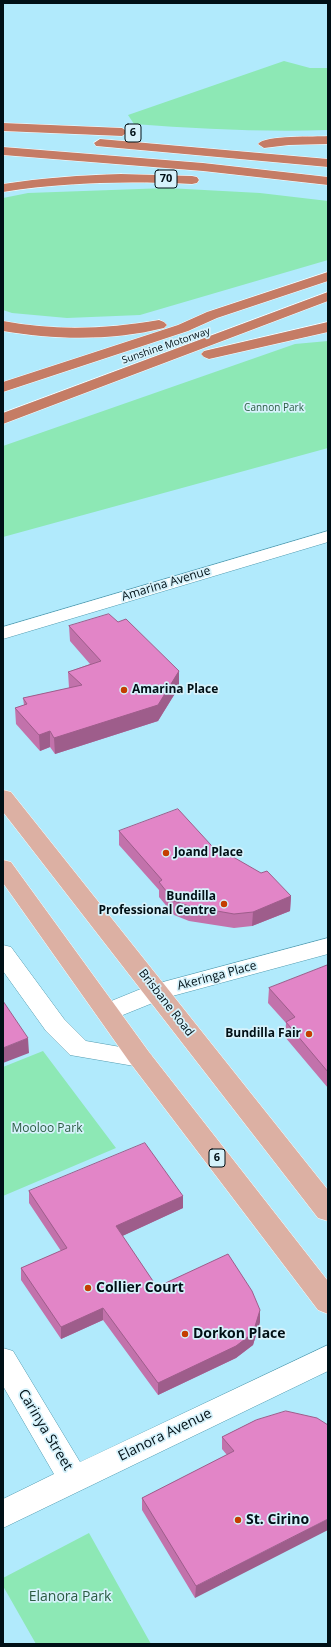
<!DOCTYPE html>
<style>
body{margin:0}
#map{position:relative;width:331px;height:1647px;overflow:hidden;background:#b1eafc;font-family:"Open Sans",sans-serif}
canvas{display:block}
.frame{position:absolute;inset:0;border:4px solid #001016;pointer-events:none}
</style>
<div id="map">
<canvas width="331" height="1647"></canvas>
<div class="frame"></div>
</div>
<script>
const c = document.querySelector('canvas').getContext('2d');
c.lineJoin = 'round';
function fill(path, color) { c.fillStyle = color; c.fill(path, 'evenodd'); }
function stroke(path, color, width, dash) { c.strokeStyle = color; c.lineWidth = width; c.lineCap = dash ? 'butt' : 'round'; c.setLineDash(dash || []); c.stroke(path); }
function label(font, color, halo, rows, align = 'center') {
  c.font = font + ' "Open Sans",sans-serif'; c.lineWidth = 3.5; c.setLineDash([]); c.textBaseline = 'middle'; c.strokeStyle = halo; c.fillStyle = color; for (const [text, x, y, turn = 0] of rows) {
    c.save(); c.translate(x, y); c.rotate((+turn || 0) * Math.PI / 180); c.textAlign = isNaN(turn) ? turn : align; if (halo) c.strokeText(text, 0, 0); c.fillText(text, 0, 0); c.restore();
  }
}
fill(new Path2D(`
 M284,61l26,7h18v62c-65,2 -129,-1 -194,-6l-6,-9z
 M167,188l93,5 68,8v59l-188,55 -73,3 -55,-5 -9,-3v-112l25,-5z
 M328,341v107l-325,89v-91l292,-102z
 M43,1051l73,97 -113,48v-129z
 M89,1533l62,111h-115l-33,-58v-8z`), '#8de8b5');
const minor = new Path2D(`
 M328,531v11l-325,97v-12z
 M328,938v16l-163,44 -57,23 -9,-3 -3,-6 3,-6 49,-20z
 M3,945l8,2 53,72 22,22 63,11 4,6 -4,6 -9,3 -70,-12 -24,-24 -43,-60z
 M328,1345v26l-325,157v-29l51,-25 -51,-88v-38l10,3 67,111z`);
const major = new Path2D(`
 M3,790l8,2 317,398v31l-10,-3 -315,-406z
 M3,860l8,2 138,190 179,229v33l-10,-4 -187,-246 -128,-181z`);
const highway = new Path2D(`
 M3,123l119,5 6,4 -6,4 -119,-5z
 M328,136v8l-39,1 -25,3 -6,-4c6,-9 58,-7 70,-8z
 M100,139l228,20v8l-232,-21 -2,-3z
 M3,147l200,16 125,14v8l-125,-14 -200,-16z
 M121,174l71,2 5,1 2,3 -2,3 -5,1c-64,-3 -126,-2 -189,8v-8c39,-6 78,-9 118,-10z
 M328,272v9l-111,37 -29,13 -185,61v-10l175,-57 29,-13z
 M328,292v9l-325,123v-11z
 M159,320l5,2 3,3 -3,3c-52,13 -109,12 -161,3v-10c53,10 103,8 156,-1z
 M328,322v10l-119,27 -5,-2 -3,-3 3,-3z`);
stroke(minor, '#529bb0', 1);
stroke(major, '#fff', 1);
stroke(highway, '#fff', 1);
fill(minor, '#fff');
fill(major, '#dcb0a3');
fill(highway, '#c57c65');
fill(new Path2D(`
 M69,626l110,61 -21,34 -103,33 -5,-7 -10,4 -24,-27 -1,-16 9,-3 -1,-7 46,-10 -1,-16 22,-8 -20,-23z
 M119,831l103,26 69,39 -1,15 -38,15 -18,2 -45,-7 -15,-6 -15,-18v-7l-40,-45z
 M328,965v123l-43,-51 1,-14 -18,-20 1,-15z
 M29,1191l154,5v12l-61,28 35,51 103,35 -7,23 -17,13 -78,37 -55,-75 -42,19 -40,-59v-12l40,-17 -32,-48z
 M256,1420l-61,178 -53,-88v-12l85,-43 -5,-6v-12z`), '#c272ab');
fill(new Path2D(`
 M179,671v16l-21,34 -103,33 -1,-16z
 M50,731v16l-10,4 -1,-16z
 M291,896l-1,15 -38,15 1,-14z
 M28,1038l1,15 -26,10v-15z
 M183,1196v12l-67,31v-13z
 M103,1308v12l-42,19v-12z
 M260,1310v12l-7,23 -17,13 -78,37v-12z
 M328,1519v11l-133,68 1,-12z`), '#9e5d8b');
const building = new Path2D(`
 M109,614l9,8 8,-3 53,52 -21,34 -104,33 -4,-7 -11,4 -24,-27 12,-4 -4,-6 59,-13 -14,-13 33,-11 -32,-35z
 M178,809l44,48 6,-3 33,19 6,-2 24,25 -38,16 -19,2 -45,-8 -15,-5 -15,-19 3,-2 -43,-49z
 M328,965v107l-42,-50 9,-5 -26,-29z
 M3,1001l25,37 -25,10z
 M145,1143l38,53 -67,30 41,61 71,-33 24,37 8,19 -7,23 -17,13 -78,37 -55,-75 -42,19 -40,-59 46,-20 -38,-57z
 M286,1411l31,7 11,7v94l-132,67 -54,-88 92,-47 -12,-14 34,-17z`);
fill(building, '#e285c7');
stroke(building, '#9e5d8b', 1);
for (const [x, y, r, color] of [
 [124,690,4,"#c43e00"],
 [166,853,4,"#c43e00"],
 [224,904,4,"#c43e00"],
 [309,1034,4,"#c43e00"],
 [88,1288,4,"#c43e00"],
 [185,1334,4,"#c43e00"],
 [238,1520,4,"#c43e00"]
]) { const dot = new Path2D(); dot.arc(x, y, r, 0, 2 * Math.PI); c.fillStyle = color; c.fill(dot); stroke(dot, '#d6f2fb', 1.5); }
label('10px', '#001016', '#d6f2fb', [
 ["Sunshine Motorway",166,346,-19]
]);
label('10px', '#2c5c43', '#d6f2fb', [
 ["Cannon Park",274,408]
]);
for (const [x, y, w] of [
 [133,133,16],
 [166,179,22],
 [217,1158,16]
]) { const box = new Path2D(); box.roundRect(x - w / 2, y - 9, w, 18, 3); c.fillStyle = '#d6f2fb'; c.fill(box); stroke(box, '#001016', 1); }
label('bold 11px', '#001016', null, [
 ["6",133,133],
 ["70",166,179],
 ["6",217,1158]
]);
label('12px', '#001016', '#d6f2fb', [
 ["Amarina Avenue",166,584,-17],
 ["Akeringa Place",217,976,-15],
 ["Brisbane Road",166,1003,52]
]);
label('bold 12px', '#001016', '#d6f2fb', [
 ["Amarina Place",132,690],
 ["Joand Place",174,853],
 ["Bundilla",216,897,"right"],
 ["Professional Centre",216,911,"right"],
 ["Bundilla Fair",301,1034,"right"]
], 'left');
label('12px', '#2c5c43', '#d6f2fb', [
 ["Mooloo Park",47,1129]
]);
label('bold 14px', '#001016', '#d6f2fb', [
 ["Collier Court",96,1288],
 ["Dorkon Place",193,1334],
 ["St. Cirino",246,1520]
], 'left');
label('14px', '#001016', '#d6f2fb', [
 ["Carinya Street",45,1430,59],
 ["Elanora Avenue",165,1435,-26]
]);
label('14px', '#2c5c43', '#d6f2fb', [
 ["Elanora Park",70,1597]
]);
</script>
